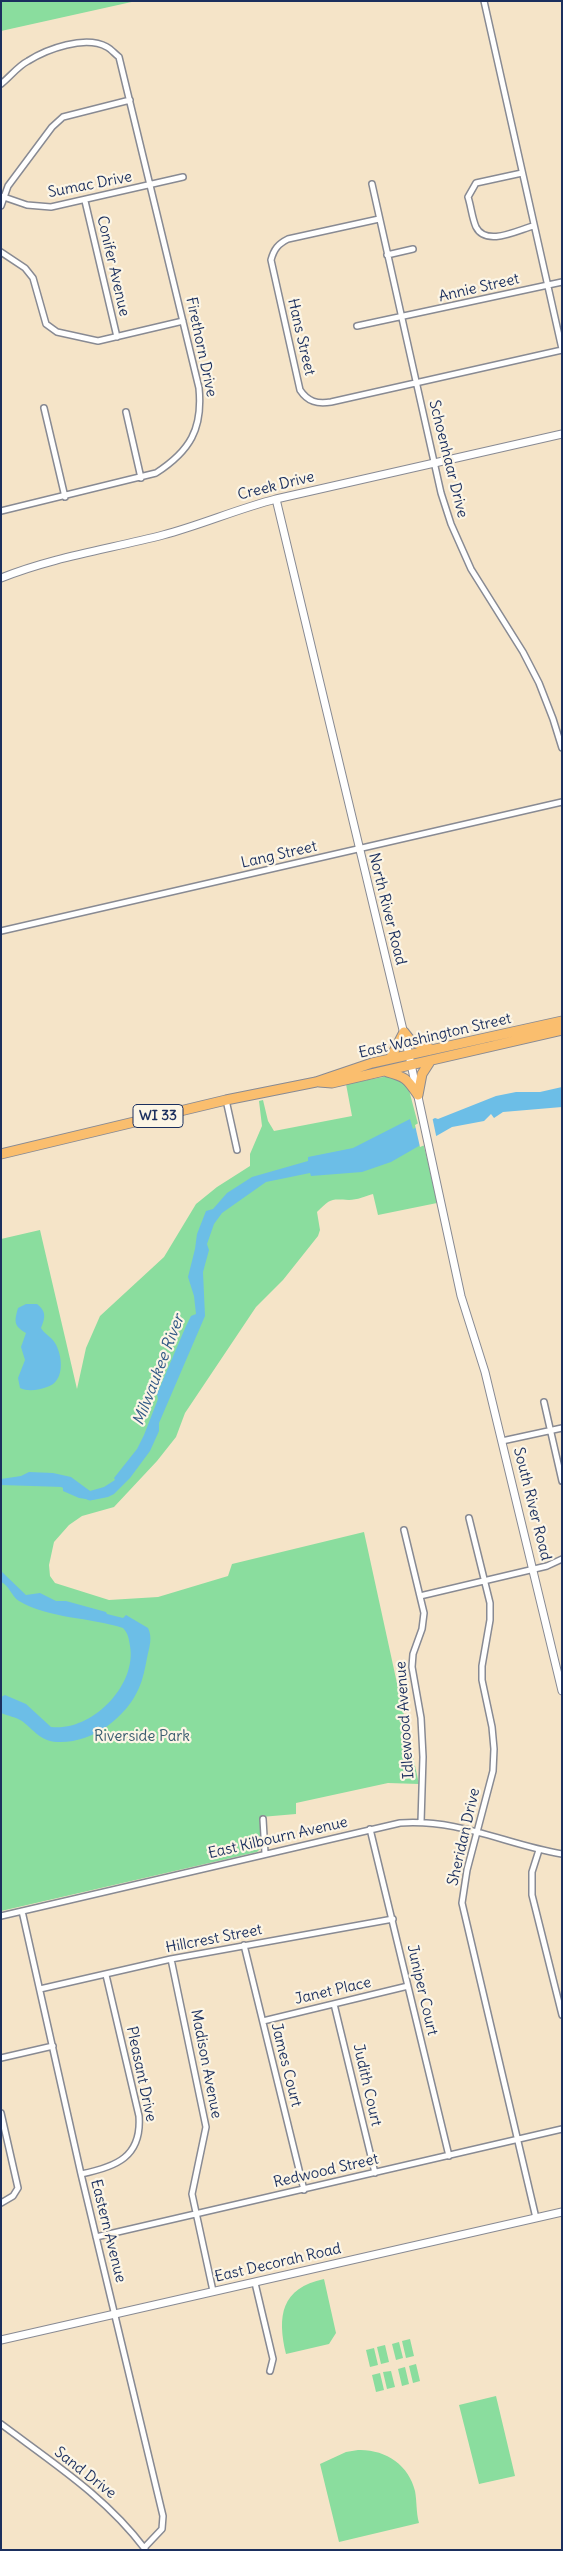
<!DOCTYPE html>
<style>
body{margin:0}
#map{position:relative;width:563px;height:2551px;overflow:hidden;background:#f5e4c8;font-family:Delius,sans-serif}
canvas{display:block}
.frame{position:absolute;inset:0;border:2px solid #1b2f5e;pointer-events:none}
</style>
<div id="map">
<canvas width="563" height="2551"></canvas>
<div class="frame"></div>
</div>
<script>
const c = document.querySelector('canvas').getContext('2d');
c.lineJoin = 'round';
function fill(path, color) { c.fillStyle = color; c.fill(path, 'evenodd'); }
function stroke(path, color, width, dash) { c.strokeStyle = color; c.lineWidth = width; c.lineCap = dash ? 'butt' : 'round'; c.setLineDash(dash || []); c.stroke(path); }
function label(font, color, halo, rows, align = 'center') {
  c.font = font + ' Delius,sans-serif'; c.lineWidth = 4.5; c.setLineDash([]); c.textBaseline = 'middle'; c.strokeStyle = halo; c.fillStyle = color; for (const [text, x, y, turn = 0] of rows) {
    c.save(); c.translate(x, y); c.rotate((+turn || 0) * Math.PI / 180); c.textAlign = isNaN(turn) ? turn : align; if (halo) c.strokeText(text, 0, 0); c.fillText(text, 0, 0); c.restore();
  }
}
fill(new Path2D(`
 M1,1h135l-135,30z
 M394,1075l13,10 2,5 18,68 10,45 -59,12 -5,-21c-7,2 -16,6 -24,6 -18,-1 -18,-2 -32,12l3,18 -2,6 -35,44 -27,27 -71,106 -9,24 -19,24 -43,46 -32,9 -13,9 -15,17 -5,23 1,11 5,7 54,17 49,-3 70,-21 4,-12 132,-32 55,252 -31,-1 -92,20v11l-35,3 1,30 -5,5 -256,59v-672l39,-9 37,159 9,-41 14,-32 64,-59 32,-53 21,-17 33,-21v-12l12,-28 -3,-25 4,-1 5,21 6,10 78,-15 -6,-32z
 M324,2279l12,54 -7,11 -43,10c-9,-38 -5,-66 38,-75z
 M410,2339l4,17 -8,2 -4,-17z
 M399,2342l4,16 -7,2 -4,-16z
 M385,2345l4,17 -8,2 -4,-17z
 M374,2348l4,17 -8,2 -4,-17z
 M416,2364l4,17 -7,2 -4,-17z
 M405,2367l4,17 -7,2 -4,-17z
 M391,2371l4,16 -8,2 -4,-17z
 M380,2373l4,17 -8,2 -4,-17z
 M496,2396l19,80 -36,8 -20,-79z
 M358,2450c27,-1 51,15 57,41 2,11 1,21 4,32l-80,19 -19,-78 26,-12z`), '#8add9e');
fill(new Path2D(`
 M562,1087v20l-59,5 -9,6 -3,-4 -7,7 -32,6 -61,35 -29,10 -51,4 -1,-3 -44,9 -44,31 -8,11 -7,20 2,6 -6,22 2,44 -46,107v8l-9,20 -20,27 -16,16 -6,3 -15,3 -14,-2 -16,-7v-4l-62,-2v-6l20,-3 8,-4 24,1 18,4 19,14 14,-4 11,-7 -1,-2 23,-29 7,-14 14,-36 -1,-5 29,-68 5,-10 5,-2 -2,-18 -6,-19 7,-28 2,-15 9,-23 7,-2 14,-16 25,-16 56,-16v-4l45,-9 57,-29 3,10 22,-11 3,1 58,-23 20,-4h24z
 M26,1304h11c10,8 8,14 4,24 3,6 11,9 14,15 8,13 10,39 -8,44 -8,3 -19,5 -27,1l-2,-10 7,-18 -4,-13 5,-14c-12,-7 -12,-11 -8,-25z
 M1,1571l25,24 14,-2 16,8h10l40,11 1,2 16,4 3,-3 22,13c5,10 1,20 -1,30 -2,10 -4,21 -8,30 -13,30 -48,56 -82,54 -17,-1 -23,-12 -35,-21 -6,-4 -14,-5 -21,-8v-16l4,-2 21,9 25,23c40,5 86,-41 79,-81 -1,-7 -2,-13 -7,-18 -34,-11 -73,-9 -104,-27 -8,-5 -9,-15 -18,-19z`), '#6cbee7');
fill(new Path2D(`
 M432,1116l5,24 -17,7 -5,-22z`), '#f5e4c8');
stroke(new Path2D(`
 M59,1481l31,15`), '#6cbee7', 9);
const minor = new Path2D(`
 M484,1l78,348
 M1,84c9,-7 17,-18 27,-23 19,-12 57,-26 79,-14 4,2 8,7 12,10l80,331c4,41 -9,63 -43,85l-155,38
 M522,173l-46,10 -8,14c3,9 4,21 8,30 10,20 42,3 57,-1
 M372,184l69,309 10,31 20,45 52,83 16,31 14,36 9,29
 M1,196l26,9 24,2 132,-30
 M85,201l32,136
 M1,206l7,-20 44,-59 11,-10 67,-17
 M379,219l-91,20c-10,5 -14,10 -17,21l29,130c8,12 17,14 31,12l231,-52
 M1,252l24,16 8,10 13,46 11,8 41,9 85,-20
 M387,255l26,-6
 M357,326l205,-44
 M44,408l21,89
 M126,412l15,66
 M1,931l561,-129
 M226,1100l11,50
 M544,1402l18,79
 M502,1441l60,-13
 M469,1518l21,85v17l-8,46v14l10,47 2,22 -1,22 -26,99 -5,33 74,315
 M404,1530l20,83 -2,16 -9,25 -1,13 9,51 2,39 -2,65
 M420,1596l127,-30 15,-7
 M263,1819l2,34
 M370,1829l79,327
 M539,1850l-7,22v23l30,120
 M22,1911l59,263 82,342 -1,13 -18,19
 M1,1916l399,-93c61,-4 104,21 162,31
 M244,1945l60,245
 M171,1959l35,168 -14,67 21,97
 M40,1989l131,-30 222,-40
 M334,2004l41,169
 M263,2021l145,-35
 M1,2058l52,-12
 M1,2113l17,75 -5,8 -12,7
 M81,2174c35,-7 61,-17 58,-58l-33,-141
 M96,2237l466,-108
 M255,2283l18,76 -3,12
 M1,2424c52,39 105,73 144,125`);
const tertiary = new Path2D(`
 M276,499l133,556 52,241 24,76 77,319
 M1,578c52,-21 108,-29 162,-43 38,-10 74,-26 113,-36l286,-65
 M1,2340l561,-128`);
const primary = new Path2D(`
 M404,1032l7,9 20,8
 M390,1059l14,-27
 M387,1072c19,5 20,7 31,23
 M319,1082l13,1 230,-53
 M418,1095l4,-21 9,-14
 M1,1154l225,-54 90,-18 56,-19 190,-42`);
stroke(minor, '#888a93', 8);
stroke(tertiary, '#888a93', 9);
stroke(primary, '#888a93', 11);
stroke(minor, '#fff', 5);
stroke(tertiary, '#fff', 7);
stroke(primary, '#fabe6e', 9);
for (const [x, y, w] of [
 [158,1116,50]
]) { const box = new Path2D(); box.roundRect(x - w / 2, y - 11.5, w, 23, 4); c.fillStyle = '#fcf5e5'; c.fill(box); stroke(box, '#1b2f5e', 1); }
label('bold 14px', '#1b2f5e', null, [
 ["WI 33",158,1116]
]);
label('15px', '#1b2f5e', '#fcf5e5', [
 ["Sumac Drive",90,185,-11],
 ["Conifer Avenue",113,266,77],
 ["Annie Street",479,288,-13],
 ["Hans Street",301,337,77],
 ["Firethorn Drive",201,347,78],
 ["Schoenhaar Drive",448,459,76],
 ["Creek Drive",276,486,-14],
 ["Lang Street",279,855,-13],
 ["North River Road",387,909,76],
 ["East Washington Street",435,1036,-13],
 ["South River Road",532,1504,76],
 ["Idlewood Avenue",405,1720,-94],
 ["Sheridan Drive",464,1837,-77],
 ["East Kilbourn Avenue",278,1838,-13],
 ["Hillcrest Street",214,1939,-11],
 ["Juniper Court",422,1990,77],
 ["Janet Place",333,1991,-13],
 ["Madison Avenue",206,2064,79],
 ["James Court",286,2065,76],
 ["Pleasant Drive",141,2074,78],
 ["Judith Court",367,2085,77],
 ["Redwood Street",326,2171,-13],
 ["Eastern Avenue",108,2231,76],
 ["East Decorah Road",278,2263,-13],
 ["Sand Drive",85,2473,38]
]);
label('15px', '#375a6e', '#fcf5e5', [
 ["Riverside Park",142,1737]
]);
label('italic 16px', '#335a87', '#fcf5e5', [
 ["Milwaukee River",159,1370,-69]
]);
</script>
